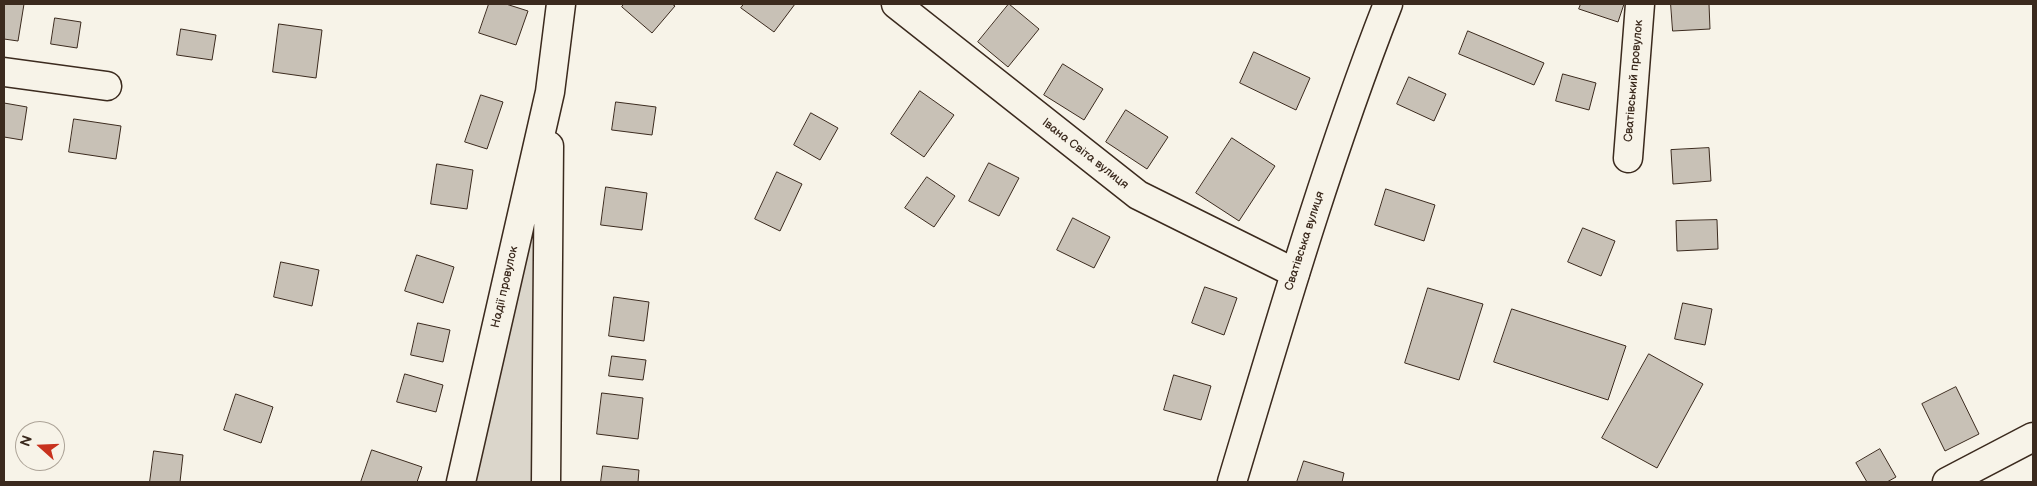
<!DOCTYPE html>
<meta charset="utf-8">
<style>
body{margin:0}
#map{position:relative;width:2037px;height:486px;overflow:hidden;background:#f7f3e8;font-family:"Balsamiq Sans",sans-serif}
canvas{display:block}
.frame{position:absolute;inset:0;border:5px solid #3b2a1e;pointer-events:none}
.north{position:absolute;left:15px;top:421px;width:50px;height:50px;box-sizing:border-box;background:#f7f3e8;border:1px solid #aca397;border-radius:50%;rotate:290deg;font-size:14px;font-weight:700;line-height:20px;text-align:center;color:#3b2a1e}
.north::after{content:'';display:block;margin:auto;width:18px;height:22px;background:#c8321e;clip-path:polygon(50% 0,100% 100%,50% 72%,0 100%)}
</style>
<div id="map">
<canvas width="2037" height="486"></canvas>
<div class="frame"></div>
<div class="north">N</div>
</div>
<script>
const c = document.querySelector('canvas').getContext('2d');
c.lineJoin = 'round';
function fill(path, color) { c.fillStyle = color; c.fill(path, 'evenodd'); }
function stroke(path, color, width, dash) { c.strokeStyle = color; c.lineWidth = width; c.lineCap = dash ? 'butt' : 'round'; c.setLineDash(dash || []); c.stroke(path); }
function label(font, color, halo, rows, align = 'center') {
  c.font = font + ' "Balsamiq Sans",sans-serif'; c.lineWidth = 5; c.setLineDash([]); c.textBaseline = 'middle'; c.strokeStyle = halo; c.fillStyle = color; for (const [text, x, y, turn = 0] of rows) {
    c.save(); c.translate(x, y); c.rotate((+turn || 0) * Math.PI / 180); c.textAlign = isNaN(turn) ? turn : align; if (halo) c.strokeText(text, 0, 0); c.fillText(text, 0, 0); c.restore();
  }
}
fill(new Path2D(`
 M550,92l-4,390h-85z`), '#dbd6cb');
const building = new Path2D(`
 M4,4h20l-6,37 -14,-2z
 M489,4h17l22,7 -12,34 -37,-12z
 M624,4h48l3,2 -23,27 -30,-26z
 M744,4h51l-21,28 -33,-24z
 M1009,4l30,25 -31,38 -30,-25z
 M1581,4h43l-6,18 -39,-13z
 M1671,4h38l1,25 -37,2z
 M55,18l26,4 -4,26 -26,-4z
 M279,24l43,6 -6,48 -43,-6z
 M181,29l35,6 -4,25 -35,-5z
 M1468,31l76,32 -10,22 -75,-31z
 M1254,52l56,26 -14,32 -56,-27z
 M1063,64l40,25 -19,31 -40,-25z
 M1563,74l33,9 -7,27 -33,-9z
 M1409,77l37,17 -12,27 -37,-17z
 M920,91l34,24 -30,42 -33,-23z
 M481,95l22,7 -16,47 -22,-7z
 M616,102l40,5 -4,28 -40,-5z
 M4,103l23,4 -5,33 -18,-3z
 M1126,110l42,27 -21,32 -41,-27z
 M811,113l27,15 -18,32 -26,-15z
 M74,119l47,7 -5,33 -47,-7z
 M1232,138l43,28 -36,55 -43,-28z
 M1709,148l2,33 -38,3 -2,-34z
 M989,163l30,15 -20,38 -30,-15z
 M437,164l36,6 -6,39 -36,-5z
 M777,172l25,12 -22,47 -25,-12z
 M927,177l28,19 -21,31 -29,-19z
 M606,187l41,6 -5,37 -41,-5z
 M1386,189l49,16 -11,36 -49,-16z
 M1073,218l37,19 -16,31 -37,-18z
 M1717,220l1,29 -41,2 -1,-30z
 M1583,228l32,13 -14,35 -33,-14z
 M417,255l37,12 -11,36 -38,-12z
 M281,262l38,8 -7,36 -38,-9z
 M1205,287l32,11 -13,37 -32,-12z
 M1428,288l55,16 -24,76 -54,-17z
 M614,297l35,5 -5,39 -35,-5z
 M1683,303l29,6 -7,36 -30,-6z
 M1512,309l114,37 -18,54 -114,-38z
 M418,323l32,7 -7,32 -32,-7z
 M1649,354l54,30 -46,84 -55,-30z
 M612,356l34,4 -3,20 -34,-4z
 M405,374l38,11 -7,27 -39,-10z
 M1174,375l37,11 -10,34 -37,-10z
 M1956,387l23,47 -34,17 -23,-47z
 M602,393l41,5 -5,41 -41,-5z
 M236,394l37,13 -12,36 -37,-13z
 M1880,449l16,28 -9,5h-20l-11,-19z
 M372,450l50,17 -5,15h-56z
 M154,451l29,4 -3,27h-30z
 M1304,461l40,12 -2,9h-45z
 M603,466l36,4 -1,12h-37z`);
fill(building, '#c8c1b6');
stroke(building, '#3b2a1e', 1);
const minor = new Path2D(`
 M896,4l242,191 157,78
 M4,72l103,14
 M1628,158l12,-154
 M461,482l89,-390 11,-88
 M546,482l3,-336
 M1947,482l86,-45`);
const major = new Path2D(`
 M1232,482c48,-160 95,-322 156,-478`);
stroke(minor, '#3b2a1e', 31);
stroke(major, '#3b2a1e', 31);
stroke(minor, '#f7f3e8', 28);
stroke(major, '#f7f3e8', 28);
label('12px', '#3b2a1e', '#f7f3e8', [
 ["Сватівський провулок",1634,81,-85],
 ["Івана Світа вулиця",1085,154,38],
 ["Сватівська вулиця",1305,241,-72],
 ["Надії провулок",505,287,-77]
]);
</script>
